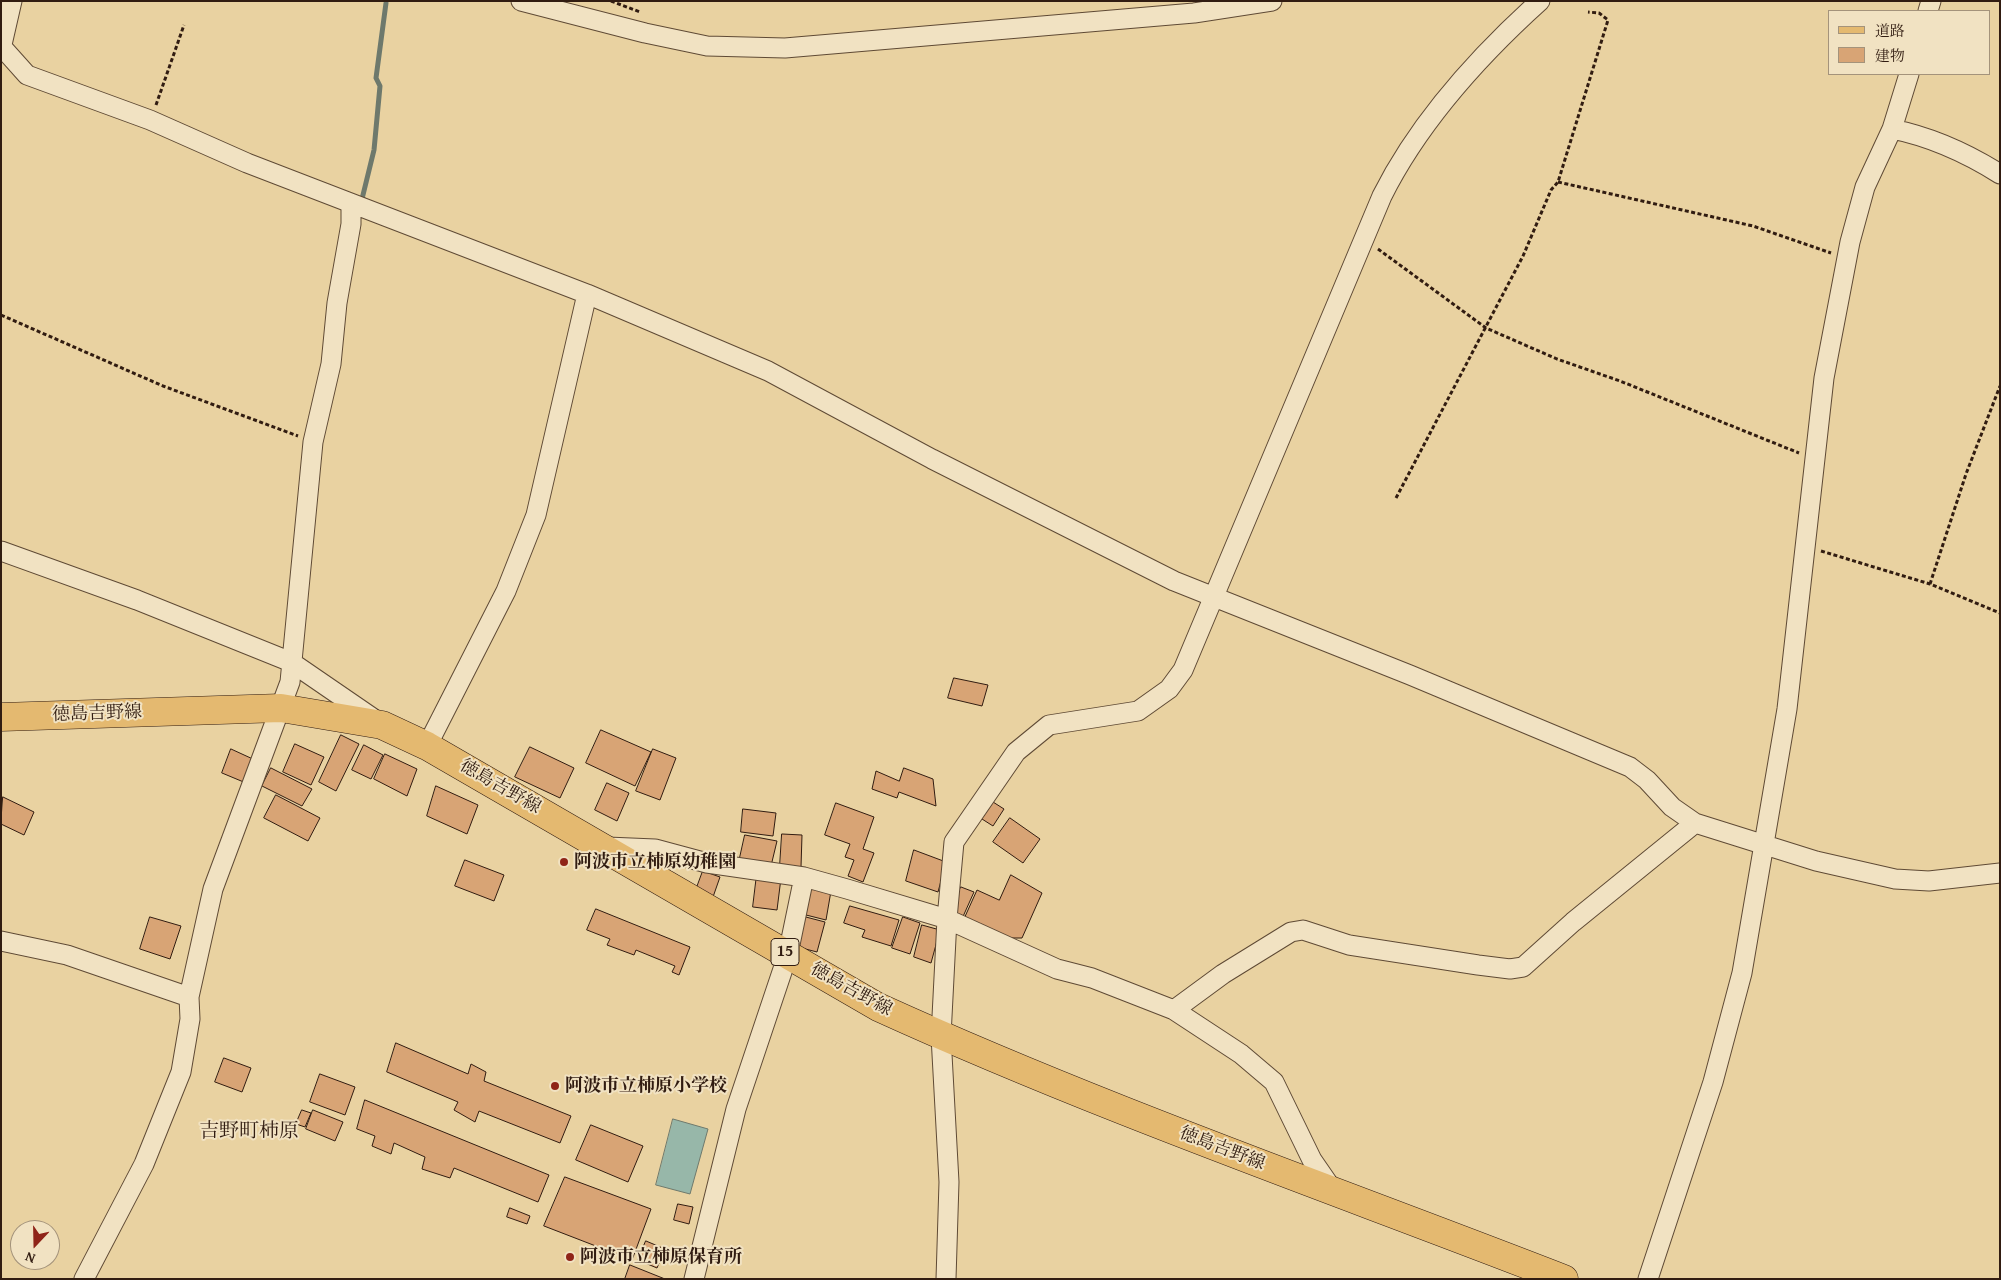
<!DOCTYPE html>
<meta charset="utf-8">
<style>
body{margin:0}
#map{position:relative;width:2001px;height:1280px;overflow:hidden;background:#e9d2a1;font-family:"Gentium Book Plus","Noto Serif JP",serif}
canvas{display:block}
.frame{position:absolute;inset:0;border:2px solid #311c11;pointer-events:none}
.legend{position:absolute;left:1828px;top:10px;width:162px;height:65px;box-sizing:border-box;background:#f1e2c2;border:1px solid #a4937b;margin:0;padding:6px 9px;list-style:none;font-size:15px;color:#311c11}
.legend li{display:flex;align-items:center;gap:10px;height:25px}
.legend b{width:25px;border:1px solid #a4937b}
.north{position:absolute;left:10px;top:1220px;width:50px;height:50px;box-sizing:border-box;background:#f1e2c2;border:1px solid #a4937b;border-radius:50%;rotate:201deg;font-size:14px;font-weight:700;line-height:20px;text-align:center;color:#311c11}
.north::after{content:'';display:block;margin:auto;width:18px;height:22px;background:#8f2418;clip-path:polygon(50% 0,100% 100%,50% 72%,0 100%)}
</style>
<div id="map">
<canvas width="2001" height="1280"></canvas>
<div class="frame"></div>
<ul class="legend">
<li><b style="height:6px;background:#e4b970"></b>道路</li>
<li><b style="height:14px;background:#d8a475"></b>建物</li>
</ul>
<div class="north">N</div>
</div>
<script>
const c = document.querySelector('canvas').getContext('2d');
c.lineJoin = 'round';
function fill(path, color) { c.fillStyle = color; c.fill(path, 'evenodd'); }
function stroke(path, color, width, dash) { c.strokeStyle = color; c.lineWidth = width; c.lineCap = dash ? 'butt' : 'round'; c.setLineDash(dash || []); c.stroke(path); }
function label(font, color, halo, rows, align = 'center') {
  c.font = font + ' "Gentium Book Plus","Noto Serif JP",serif'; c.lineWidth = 4; c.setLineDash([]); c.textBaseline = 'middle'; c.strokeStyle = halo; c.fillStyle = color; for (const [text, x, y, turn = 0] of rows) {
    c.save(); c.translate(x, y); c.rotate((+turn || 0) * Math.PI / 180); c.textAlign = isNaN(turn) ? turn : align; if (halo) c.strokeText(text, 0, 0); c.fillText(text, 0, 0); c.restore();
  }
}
const water = new Path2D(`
 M673,1119l35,10 -18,65 -34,-9z`);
fill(water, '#97b7a9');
stroke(water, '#6e796c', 1);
stroke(new Path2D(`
 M365,200l-3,-1 12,-49 6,-64 -4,-8 10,-75`), '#6e796c', 5);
const building = new Path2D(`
 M954,678l34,7 -6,21 -34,-8z
 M601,730l50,22 -16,34 -49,-23z
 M341,735l18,9 -23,47 -17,-9z
 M295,744l29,13 -13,28 -28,-13z
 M364,745l19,10 -12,24 -19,-9z
 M530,747l44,21 -14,30 -45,-21z
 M231,749l24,11 -9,23 -24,-10z
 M653,749l23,9 -16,42 -24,-9z
 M385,754l32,15 -10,27 -33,-17z
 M271,768l41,21 -10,17 -40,-20z
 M904,768l29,11 3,27 -37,-14 -2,6 -25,-9 4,-18 23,10z
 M607,783l22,10 -12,28 -22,-11z
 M436,786l42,19 -11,29 -40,-18z
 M276,795l44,23 -12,23 -44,-23z
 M3,797l31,15 -10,23 -23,-11z
 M993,802l11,7 -11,17 -11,-7z
 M836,803l38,14 -11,32 11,4 -11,29 -15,-6 6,-16 -9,-3 5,-13 -25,-9z
 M743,809l33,4 -3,23 -32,-4z
 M1010,818l30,21 -17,24 -30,-21z
 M782,834l20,1 -1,32 -21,-1z
 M745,835l32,6 -6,25 -32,-4z
 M914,850l32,12 -8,30 -32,-11z
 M465,860l39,15 -10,26 -39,-15z
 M703,871l17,6 -7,20 -17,-7z
 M757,874l24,4 -4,32 -24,-3z
 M1011,875l31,18 -20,45h-10v4l-49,-21 14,-31 22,10z
 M808,885l23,6 -5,29 -24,-6z
 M961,887l13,5 -13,29 -13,-5z
 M850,906l49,14 -8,26 -29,-9 3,-7 -21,-7z
 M596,909l94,38 -11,28 -7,-3 3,-6 -39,-16 -2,5 -27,-10 3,-6 -23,-9z
 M802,916l23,6 -8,30 -23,-6z
 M150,917l31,9 -11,33 -30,-10z
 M903,917l17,6 -10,31 -18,-6z
 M922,925l18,5 -9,33 -17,-6z
 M396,1043l72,31 3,-10 15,8 -2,9 87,35 -11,27 -81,-32 -4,11 -21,-12 4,-8 -71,-30z
 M224,1058l27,10 -9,24 -27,-10z
 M320,1074l35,13 -10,28 -35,-13z
 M365,1100l184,75 -11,27 -84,-34 -4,10 -28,-9 3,-12 -31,-14 -3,11 -19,-8 3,-10 -18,-7z
 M302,1110l9,3 -6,14 -9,-3z
 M313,1110l30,12 -8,19 -29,-12z
 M591,1125l52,21 -15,36 -52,-22z
 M565,1177l86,32 -19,51 -88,-34z
 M678,1204l15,3 -4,17 -15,-4z
 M510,1208l20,8 -3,8 -20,-7z
 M646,1241l19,8 -8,19 -19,-8z
 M630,1265l35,14h-40z`);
fill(building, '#d8a475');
stroke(building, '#311c11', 1);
const minor = new Path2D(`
 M521,1l124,32 62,13 78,2 409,-35 78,-12
 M1928,11l3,-10
 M1,46l26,29 123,45 97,43 340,131 181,77 164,88 242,122 236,94 220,92 17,13 25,27 23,16 121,38 79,18 34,2 71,-8
 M1,49l11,-48
 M1892,129c40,8 73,23 108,45
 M1,551l136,49 154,62 86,59
 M427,746l79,-155 30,-76 51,-221
 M607,847l48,2 52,14 97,14 43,12 100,30 110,50 35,9 82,32 67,44 33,28 38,78 20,29
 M1,941l66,14 122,42
 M1174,1010l49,-36 68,-42 12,-2 46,15 129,20 32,4 13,-2 50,-45 122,-99
 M84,1279l60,-115 37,-92 9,-53 -1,-22 24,-108 77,-207 23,-240 18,-78 6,-61 14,-79v-20
 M694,1279l42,-170 52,-155 16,-77
 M946,1279l3,-97 -8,-146 6,-117 7,-77 62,-90 33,-27 89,-14 31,-22 14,-19 199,-474c37,-74 97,-140 158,-195
 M1648,1279l65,-197 29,-109 45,-264 37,-331 26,-136 15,-55 27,-58 17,-55`);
const primary = new Path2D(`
 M1,717l280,-9 101,17 45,21 451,261c224,102 457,183 686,272`);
stroke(minor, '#5f4a35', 21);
stroke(primary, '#311c11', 29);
stroke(new Path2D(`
 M611,1l29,11
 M156,105l28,-80
 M1558,182l195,44 78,27
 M1378,249l108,79 71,31 63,22 179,72
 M1,315l162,71 135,50
 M1396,498l127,-242 28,-66 7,-8 50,-162 -9,-7 -11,-1
 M1821,551l109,33 70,29
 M1930,584l36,-110 34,-88`), '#311c11', 3, [4, 2.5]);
stroke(minor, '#f1e2c2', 19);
stroke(primary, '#e4b970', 28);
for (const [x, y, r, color] of [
 [564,862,5,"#8f2418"],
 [555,1086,5,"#8f2418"],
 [570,1257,5,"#8f2418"]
]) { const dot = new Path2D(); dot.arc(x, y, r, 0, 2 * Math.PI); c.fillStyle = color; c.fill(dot); stroke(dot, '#f1e2c2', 2); }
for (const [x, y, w] of [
 [785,952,28]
]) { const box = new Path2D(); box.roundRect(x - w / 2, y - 13.5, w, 27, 4); c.fillStyle = '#f1e2c2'; c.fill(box); stroke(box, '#311c11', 1); }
label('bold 16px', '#311c11', null, [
 ["15",785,952]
]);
label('18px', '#311c11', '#f1e2c2', [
 ["徳島吉野線",97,714,-2],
 ["徳島吉野線",500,787,30],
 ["徳島吉野線",851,990,29],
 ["徳島吉野線",1222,1149,21]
]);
label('bold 18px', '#311c11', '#f1e2c2', [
 ["阿波市立柿原幼稚園",574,862],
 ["阿波市立柿原小学校",565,1086],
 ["阿波市立柿原保育所",580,1257]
], 'left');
label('20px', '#311c11', '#f1e2c2', [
 ["吉野町柿原",249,1132]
]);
</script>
